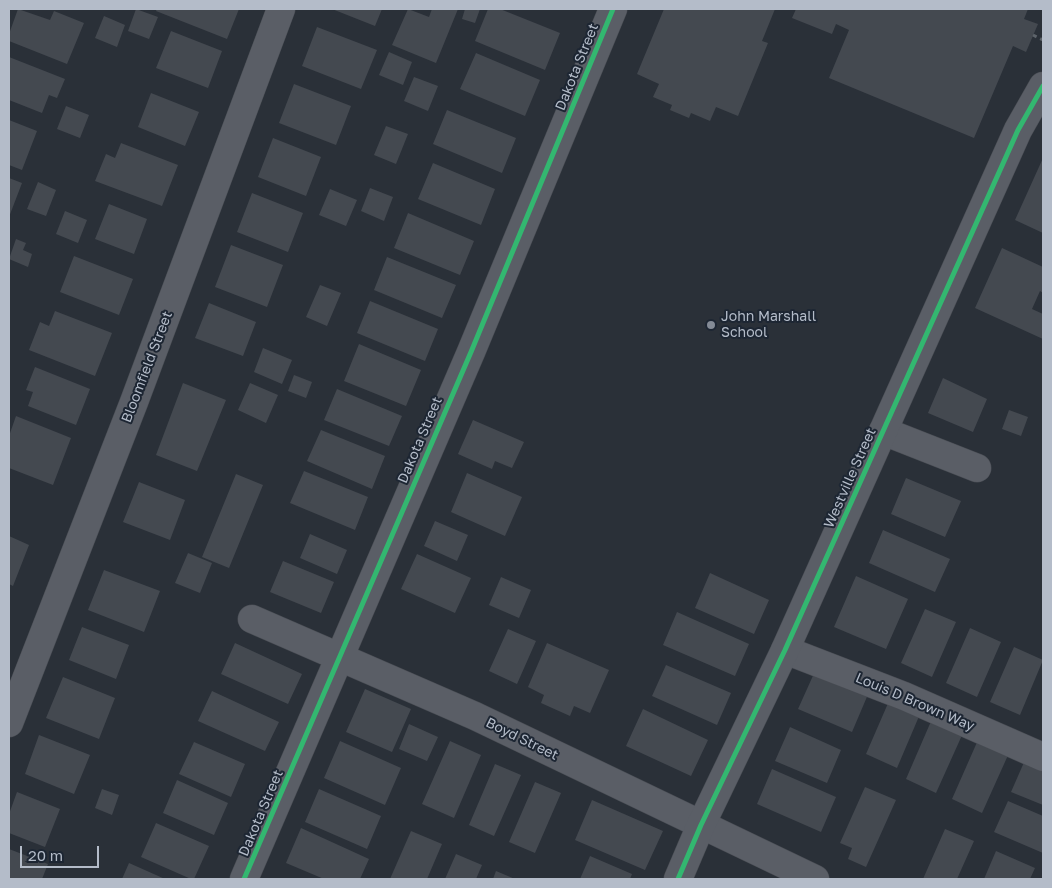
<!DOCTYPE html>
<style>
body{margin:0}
#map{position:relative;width:1052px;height:888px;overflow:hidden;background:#2a3038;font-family:"Golos Text",sans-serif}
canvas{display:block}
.frame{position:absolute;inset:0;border:10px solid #b4bcc9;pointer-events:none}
.scale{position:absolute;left:20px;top:846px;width:79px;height:22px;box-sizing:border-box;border:2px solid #b4bcc9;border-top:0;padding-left:6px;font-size:15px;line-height:18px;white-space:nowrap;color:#b4bcc9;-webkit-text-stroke:4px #1d2633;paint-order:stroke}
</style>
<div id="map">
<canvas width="1052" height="888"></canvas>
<div class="frame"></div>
<div class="scale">20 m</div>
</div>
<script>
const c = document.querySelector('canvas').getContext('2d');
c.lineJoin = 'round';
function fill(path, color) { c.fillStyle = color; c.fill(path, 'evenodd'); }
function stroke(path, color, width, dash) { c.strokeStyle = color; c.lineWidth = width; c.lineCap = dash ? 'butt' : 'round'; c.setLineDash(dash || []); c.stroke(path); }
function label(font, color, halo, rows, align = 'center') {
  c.font = font + ' "Golos Text",sans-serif'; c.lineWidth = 4; c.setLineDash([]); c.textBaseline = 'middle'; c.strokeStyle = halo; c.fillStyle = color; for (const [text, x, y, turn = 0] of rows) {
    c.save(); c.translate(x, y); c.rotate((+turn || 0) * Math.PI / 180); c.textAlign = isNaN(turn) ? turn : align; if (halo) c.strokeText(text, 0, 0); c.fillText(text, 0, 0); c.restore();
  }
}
fill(new Path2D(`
 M18,9l32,11 4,-9 30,12 -17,41 -58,-23v-7z
 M136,9l22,8 -9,22 -21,-8z
 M157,9h82l-12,30 -71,-28z
 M332,9h50l-7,17z
 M408,9l21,8 3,-8h26l-22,54 -44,-18z
 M465,9h15l-5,14 -13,-4z
 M488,9h12l60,24 -15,37 -70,-29z
 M664,9h111l-13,32 6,2 -30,73 -22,-9 -6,14 -19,-8 -2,5 -19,-8 2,-5 -19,-8 6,-13 -22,-10z
 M796,9h232l-4,10 14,5 -12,28 -13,-6 -39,92 -145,-60 20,-48 -13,-6 -4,10 -40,-16z
 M104,16l21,9 -8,22 -22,-9z
 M317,27l60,23 -16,39 -59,-23z
 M171,31l51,20 -14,37 -52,-20z
 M389,52l23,10 -9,23 -24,-10z
 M476,53l64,27 -15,36 -65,-27z
 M9,57l56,22 -8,19 -8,-3 -7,18 -33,-13z
 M414,77l24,9 -10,25 -24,-10z
 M294,84l57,22 -15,39 -57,-22z
 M151,93l48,19 -14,34 -47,-19z
 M66,106l23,9 -9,23 -23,-9z
 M447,110l69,28 -14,35 -69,-29z
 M9,120l28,11 -15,39 -13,-5z
 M386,126l22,8 -12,30 -22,-9z
 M273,138l48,19 -15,39 -48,-19z
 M121,143l57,22 -16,41 -67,-25 11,-27 9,4z
 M1043,158v75l-28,-13z
 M433,163l62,26 -14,36 -63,-26z
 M9,178l13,5 -13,34z
 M38,182l18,8 -10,26 -19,-7z
 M370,188l23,9 -9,24 -23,-10z
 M330,189l27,11 -11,26 -27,-11z
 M252,193l51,20 -15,39 -51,-20z
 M109,204l38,15 -13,35 -39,-15z
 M65,211l22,9 -9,23 -22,-9z
 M408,213l66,28 -14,34 -66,-27z
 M16,239l10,4 -3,7 9,4 -4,13 -19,-8z
 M231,245l52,20 -16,42 -52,-20z
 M1002,248l41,19v26l-3,-2 -8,18 11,5v25l-68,-31z
 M74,256l59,23 -14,36 -59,-23z
 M387,257l69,28 -14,33 -68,-28z
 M320,285l21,8 -14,33 -21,-9z
 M370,301l68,28 -13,32 -68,-28z
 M209,303l47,19 -13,34 -48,-18z
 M55,311l57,22 -17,43 -66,-26 11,-28 9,4z
 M359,344l62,26 -15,36 -62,-25z
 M263,348l29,12 -10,24 -28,-12z
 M35,367l55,22 -14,36 -48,-19 5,-14 -7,-2z
 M294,375l18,7 -6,16 -18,-7z
 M943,378l44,21 -14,33 -45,-19z
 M183,383l43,17 -29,71 -41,-16z
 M250,383l28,12 -12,28 -28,-13z
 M337,389l65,27 -13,30 -65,-26z
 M1009,410l19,7 -7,19 -19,-7z
 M16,416l55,22 -18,47 -44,-17v-32z
 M473,420l51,22 -12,26 -17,-7 -3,8 -34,-15z
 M321,430l64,26 -13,33 -65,-28z
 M304,471l64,26 -13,33 -65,-27z
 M467,473l55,24 -17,39 -54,-24z
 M236,474l27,11 -34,83 -27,-11z
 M906,478l55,23 -16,36 -54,-23z
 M139,482l46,18 -15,40 -47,-18z
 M435,521l33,14 -11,26 -33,-15z
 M883,530l67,29 -15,33 -66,-29z
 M310,534l37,16 -10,24 -37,-16z
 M9,536l20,9 -16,41 -4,-2z
 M188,553l24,10 -12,30 -25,-10z
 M417,554l54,24 -16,35 -54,-24z
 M283,561l51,21 -13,31 -51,-21z
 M104,570l56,21 -16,41 -56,-22z
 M710,573l59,27 -15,34 -59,-26z
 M856,576l52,23 -22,50 -52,-22z
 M501,577l30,13 -12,28 -30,-13z
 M925,609l31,13 -24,55 -31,-14z
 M677,612l72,32 -14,32 -72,-31z
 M82,627l47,18 -13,34 -47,-19z
 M970,628l31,14 -24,55 -31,-14z
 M508,629l28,12 -19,43 -28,-13z
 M235,643l67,31 -14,30 -67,-30z
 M547,643l62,27 -19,43 -16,-7 -4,10 -29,-13 3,-8 -16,-8z
 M1014,647l29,13 -23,55 -30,-13z
 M666,665l65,28 -14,32 -65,-29z
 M816,669l53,23 -17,40 -54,-23z
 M63,677l52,21 -16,41 -53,-21z
 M365,689l46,20 -19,43 -46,-20z
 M212,691l67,31 -14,29 -67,-30z
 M889,701l31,13 -23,54 -31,-14z
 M643,709l65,31 -17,36 -65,-30z
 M932,719l31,14 -27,60 -30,-14z
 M409,724l29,13 -11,24 -28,-12z
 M790,727l51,23 -14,33 -52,-22z
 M39,735l51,20 -16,39 -49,-20z
 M978,740l31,13 -27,60 -30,-14z
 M340,741l61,27 -16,37 -61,-27z
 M450,741l31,14 -27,63 -32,-14z
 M194,742l51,22 -14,33 -52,-23z
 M1025,760l18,8v37l-32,-13z
 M495,764l26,11 -27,61 -25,-11z
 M772,769l64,28 -15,35 -64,-28z
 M177,780l51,23 -14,32 -51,-22z
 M535,782l26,11 -26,60 -26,-11z
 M865,787l31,13 -30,67 -18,-8 4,-11 -12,-5z
 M102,789l17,6 -7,20 -17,-7z
 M319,789l62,27 -14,33 -62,-27z
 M17,792l43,17 -15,38 -36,-14v-19z
 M592,800l71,31 -18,39 -70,-30z
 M1008,801l35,15v37l-49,-21z
 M156,823l53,23 -15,33h-3l-50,-22z
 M301,828l68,31 -9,20h-36l-38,-16z
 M945,829l29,12 -17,38h-34z
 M411,831l31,13 -15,35h-37z
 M9,849l39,15 -6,15h-33z
 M996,851l39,17 -5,11h-46z
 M456,854l26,11 -6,14h-31z
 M590,856l42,18 -2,5h-50z
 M129,863l36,16h-43z
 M496,871l19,8h-22z`), '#444950');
const minor = new Path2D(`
 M883,431l94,37
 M252,619l223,97 340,163
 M785,650l119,46 139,61
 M9,723l125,-321 147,-393
 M244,879l227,-527 142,-343`);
const tertiary = new Path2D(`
 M678,879l23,-54 84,-175 233,-520 25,-44`);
stroke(minor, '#484c53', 29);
stroke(tertiary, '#484c53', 29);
stroke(new Path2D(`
 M1033,35l10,5`), '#5d636a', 3, [4, 4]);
stroke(minor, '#5a5e66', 28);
stroke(tertiary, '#5a5e66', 28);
stroke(new Path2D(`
 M244,879l227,-527 142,-343
 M678,879l23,-54 84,-175 233,-520 25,-44`), '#33b770', 5);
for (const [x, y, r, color] of [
 [711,325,5,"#848b96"]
]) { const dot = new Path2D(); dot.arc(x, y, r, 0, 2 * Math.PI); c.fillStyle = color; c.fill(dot); stroke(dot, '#1d2633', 2); }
label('14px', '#b4bcc9', '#1d2633', [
 ["Dakota Street",577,67,-68],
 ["Bloomfield Street",147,367,-69],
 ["Dakota Street",420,440,-67],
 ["Westville Street",850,478,-66],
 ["Louis D Brown Way",915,702,23],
 ["Boyd Street",522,739,26],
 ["Dakota Street",261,813,-67]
]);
label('14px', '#b4bcc9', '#1d2633', [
 ["John Marshall",721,317],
 ["School",721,333]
], 'left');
</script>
